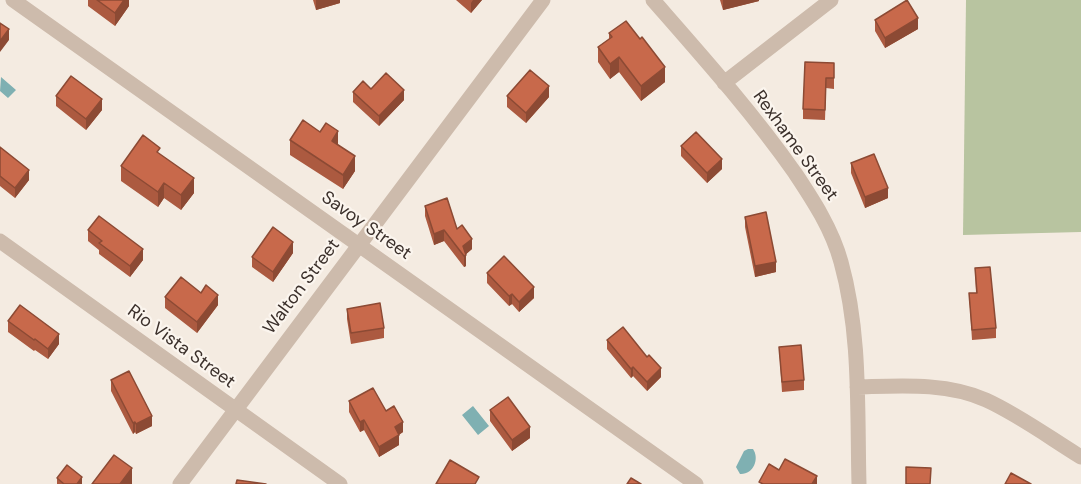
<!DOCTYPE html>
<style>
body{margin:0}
canvas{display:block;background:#f4ebe1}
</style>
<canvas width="1081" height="484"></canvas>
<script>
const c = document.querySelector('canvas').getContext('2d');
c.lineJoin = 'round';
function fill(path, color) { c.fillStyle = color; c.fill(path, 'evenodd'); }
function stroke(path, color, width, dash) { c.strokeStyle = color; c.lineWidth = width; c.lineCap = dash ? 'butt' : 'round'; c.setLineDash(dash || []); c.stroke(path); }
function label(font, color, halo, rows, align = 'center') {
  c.font = font + ' "DM Sans",sans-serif'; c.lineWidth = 4.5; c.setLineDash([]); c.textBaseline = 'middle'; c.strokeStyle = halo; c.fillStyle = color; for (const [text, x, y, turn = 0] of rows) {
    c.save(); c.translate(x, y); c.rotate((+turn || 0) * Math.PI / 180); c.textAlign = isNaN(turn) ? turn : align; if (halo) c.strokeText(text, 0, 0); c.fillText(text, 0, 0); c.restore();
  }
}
fill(new Path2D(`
 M966,0h115v232l-118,3z`), '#b8c4a0');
fill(new Path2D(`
 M1,77l15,13 -8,8 -8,-7z
 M473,406l16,20 -11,9 -16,-20z
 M748,449h5c7,10 0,26 -13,25l-4,-7 8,-16z`), '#7fb0b2');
stroke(new Path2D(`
 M13,0l683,484
 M653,0c49,56 99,112 142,173 18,27 37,56 46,89 20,72 16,147 18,222
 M724,83l107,-83
 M0,241l340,243
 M857,387c42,-1 89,-5 129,13 33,15 64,38 95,57
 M180,484l363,-484`), '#cdbbac', 15);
fill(new Path2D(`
 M88,0h41v6l-14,20 -27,-20z
 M313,0h27v3l-24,7z
 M456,0h26l-11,13z
 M720,0h39v1l-36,9z
 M875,20l43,9 -33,19 -10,-17z
 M609,33l56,49 -24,19 -22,-29 -9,7 -12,-17v-15l11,-8z
 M834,63v26l-8,-1 -1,32 -22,-1v-10z
 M371,89l33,11 -25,26 -26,-24v-10z
 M56,96l46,14 -16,20 -30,-24z
 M507,96l42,1 -23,26 -19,-16z
 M290,140l48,5 17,26 -12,18 -53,-34z
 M681,146l41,23 -15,14 -26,-27z
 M0,147l29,33 -14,18 -15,-12z
 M160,154l34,39 -13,17 -17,-12 -6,9 -37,-26v-15z
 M851,163l37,35 -23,10 -14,-35z
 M425,206l32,23 15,20 -6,5v12l-2,1 -20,-26 -10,4 -9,-29z
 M745,217l31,55 -21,5 -10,-50z
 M88,230l55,30 -13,17 -31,-23v-4l-11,-9z
 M293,253l-20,29 -21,-15v-10z
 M975,268l21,60v10l-24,2 -3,-47h7z
 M487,273l47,25 -15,14 -7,-8 -3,2 -22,-23z
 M201,293l17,12 -21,28 -32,-25v-11z
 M347,309l37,19v10l-33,6 -4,-25z
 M8,321l51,23 -11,15 -13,-9 -1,1 -26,-19z
 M607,340l54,37 -14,14 -14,-15 -2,2 -24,-29z
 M779,347l25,33v10l-22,2z
 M111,380l41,46 -16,8 -1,-2 -2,2 -22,-43z
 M349,401l54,31 -4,3v10l-20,12 -15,-27 -4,2 -11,-20z
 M490,410l40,28 -18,13 -22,-30z
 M57,478l25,6h-25z`), '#ac5a40');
fill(new Path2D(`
 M124,0h5v6l-14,20v-13z
 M316,0h24v3l-24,7z
 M473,0h9l-11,13v-10z
 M723,0h36v1l-36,9z
 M918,18v11l-33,19v-10z
 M9,29v11l-9,12v-11z
 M619,57v15l-9,7v-15z
 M665,67v15l-24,19v-15z
 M549,86v11l-23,26v-10z
 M404,90v10l-25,26v-10z
 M102,99v11l-16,20v-11z
 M338,131v15l-6,-5z
 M355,156v15l-12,18v-14z
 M722,159v10l-15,14v-10z
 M29,170v10l-14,18v-10z
 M194,178v15l-13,17v-15z
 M164,183v15l-6,9v-15z
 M888,188v10l-23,10v-11z
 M444,230v11l-10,4v-11z
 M472,239v10l-8,7 -1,-10z
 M293,242v11l-20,29v-10z
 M143,249v11l-13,17v-11z
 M466,255v11l-2,1v-11z
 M776,262v10l-21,5v-11z
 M534,287v11l-15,14v-10z
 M512,294v10l-3,2v-10z
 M218,295v10l-21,28v-11z
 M59,334v10l-11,15v-10z
 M633,367v9l-2,2v-9z
 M661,368v9l-14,14v-9z
 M152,416v10l-16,8v-10z
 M364,420v10l-4,2v-10z
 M135,422v10l-2,2v-11z
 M403,422v10l-8,5v-10z
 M530,427v11l-18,13v-11z
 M399,435v10l-20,12v-10z
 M132,468v16h-12z
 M817,476v8h-5z
 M82,477v7h-5z`), '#8c4a34');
const building = new Path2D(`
 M97,0h27l-9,13z
 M907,0l11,18 -33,20 -10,-18z
 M626,21l14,18 2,-2 23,30 -24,19 -22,-29 -9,7 -12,-17 14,-10 -3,-4z
 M0,23l9,6 -9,12z
 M805,62l29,1v15h-8l-1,32 -22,-1z
 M530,70l19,16 -23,27 -19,-17z
 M386,73l18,17 -25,26 -26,-24 10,-11 8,8z
 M71,76l31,23 -16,20 -30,-23z
 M303,120l17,12 6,-9 12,8 -6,10 23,15 -12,19 -53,-35z
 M696,132l26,27 -15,14 -26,-27z
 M143,135l17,13 -3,4 37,26 -13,17 -17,-12 -6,9 -37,-26z
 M0,147l29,23 -14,18 -15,-12z
 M874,154l14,34 -23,9 -14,-34z
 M447,198l10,31 5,-4 10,14 -9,7 3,9 -2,1 -20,-26 -10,4 -9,-28z
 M766,212l10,50 -21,4 -10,-49z
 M99,216l44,33 -13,17 -31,-23 3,-2 -14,-11z
 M273,227l20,15 -20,30 -21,-15z
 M504,256l30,31 -15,15 -7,-8 -3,2 -22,-23z
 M990,267l6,61 -24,2 -3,-37h8l-2,-25z
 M181,277l20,16 5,-8 12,10 -21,27 -32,-25z
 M380,303l4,25 -33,5 -4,-24z
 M20,305l39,29 -11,15 -13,-10 -1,1 -26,-19z
 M623,327l24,30 2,-2 12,13 -14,14 -14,-15 -2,2 -24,-29z
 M801,345l3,35 -22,2 -3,-35z
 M129,371l23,45 -16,8 -1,-2 -2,1 -22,-43z
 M373,388l13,23 8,-5 9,16 -8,5 4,8 -20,12 -15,-27 -4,2 -11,-21z
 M508,397l22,30 -18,13 -22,-30z
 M114,455l18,13 -12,16h-28z
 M785,459l32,17 -5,8h-49l-4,-2 10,-18 10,6z
 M450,460l29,17 -4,7h-39z
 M67,465l15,12 -5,7h-13l-7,-6z
 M906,467l25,1 -1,16h-24z
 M1011,473l20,11h-26z
 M631,478l10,6h-14z
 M237,480l29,4h-30z`);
fill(building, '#c8694b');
stroke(building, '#8c4a34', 1.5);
label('18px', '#3b302b', '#fbf5ee', [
 ["Rexhame Street",795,146,54],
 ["Savoy Street",366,226,35],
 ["Walton Street",302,287,-53],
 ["Rio Vista Street",181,347,36]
]);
</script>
